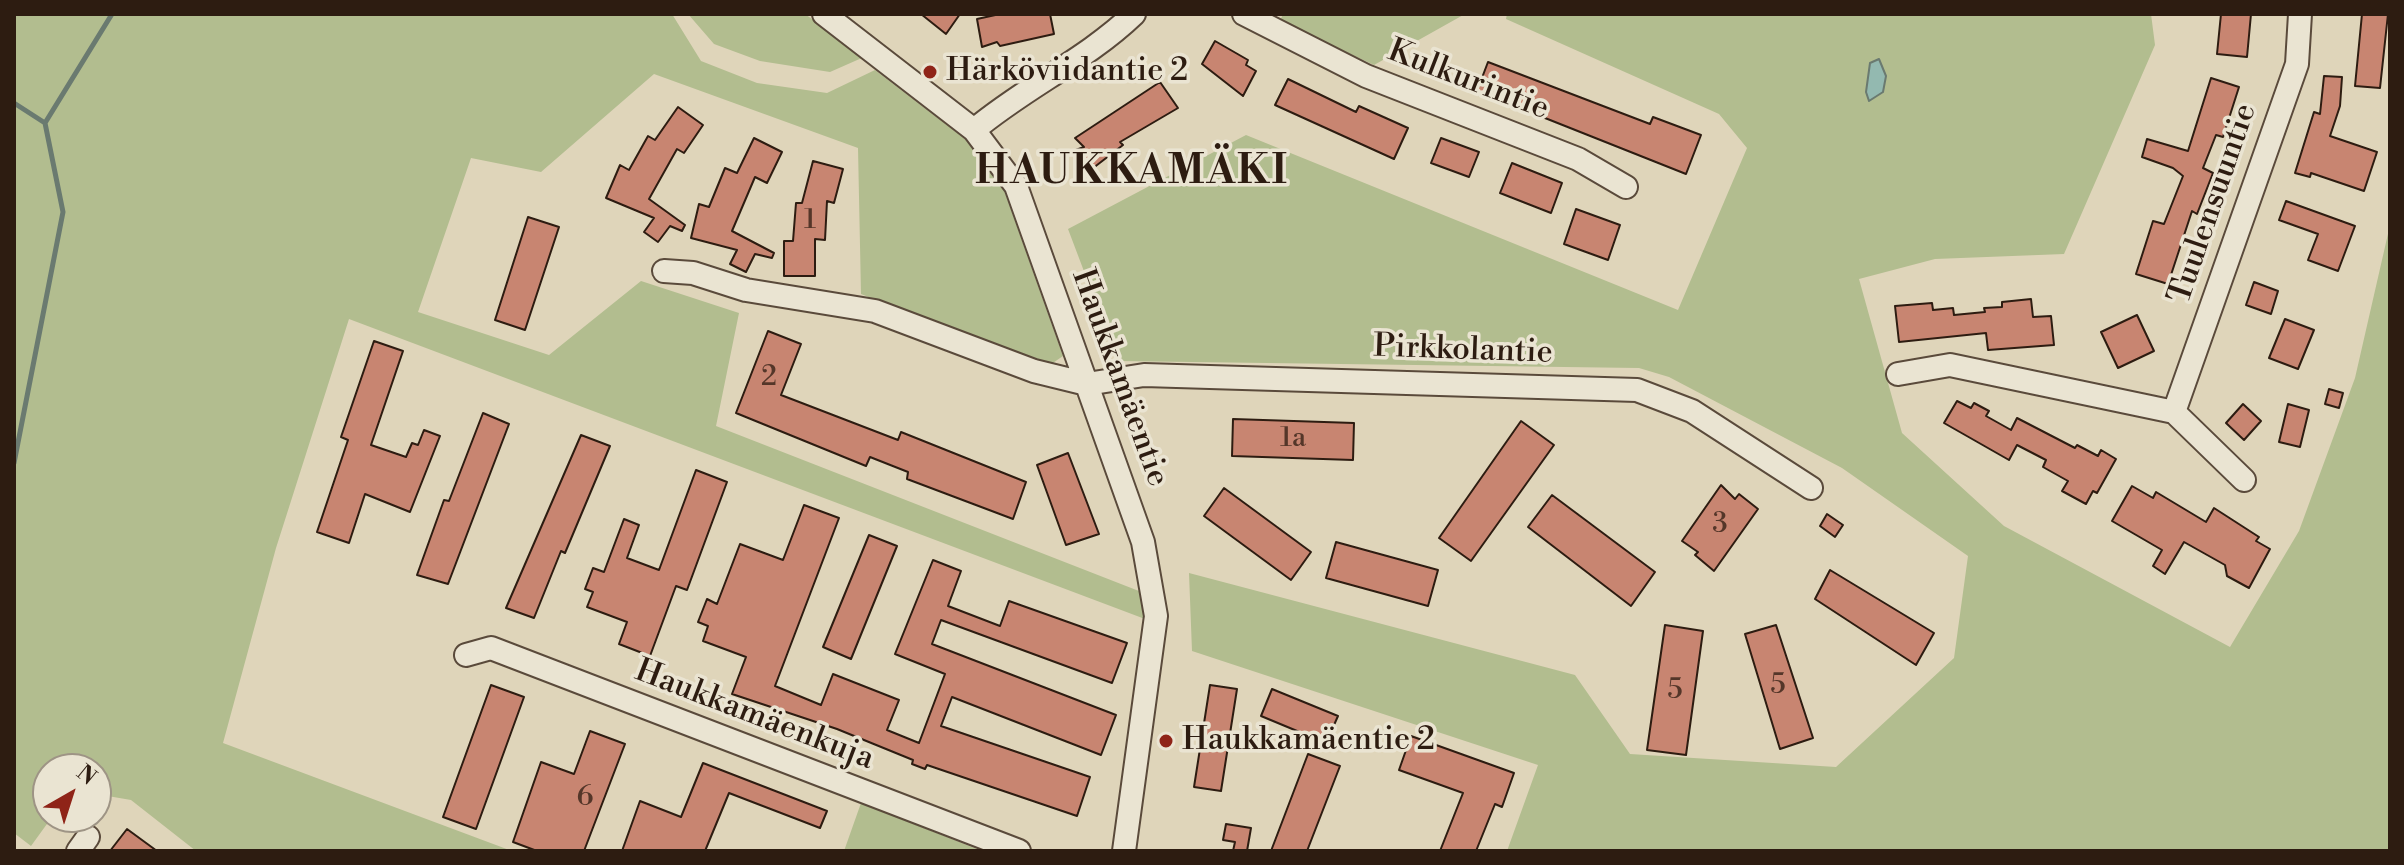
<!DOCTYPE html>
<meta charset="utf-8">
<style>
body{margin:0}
#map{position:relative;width:2404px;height:865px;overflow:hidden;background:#dfd5ba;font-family:"Libre Bodoni",serif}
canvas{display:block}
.frame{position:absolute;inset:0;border:16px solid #2d1c11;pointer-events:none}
.north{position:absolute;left:32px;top:753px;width:80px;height:80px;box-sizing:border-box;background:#eae4d2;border:2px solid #9e9485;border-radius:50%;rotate:39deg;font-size:22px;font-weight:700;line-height:32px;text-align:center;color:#2d1c11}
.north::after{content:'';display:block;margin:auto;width:28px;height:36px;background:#8f2418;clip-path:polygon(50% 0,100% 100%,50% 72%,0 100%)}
</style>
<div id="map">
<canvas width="2404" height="865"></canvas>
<div class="frame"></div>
<div class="north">N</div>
</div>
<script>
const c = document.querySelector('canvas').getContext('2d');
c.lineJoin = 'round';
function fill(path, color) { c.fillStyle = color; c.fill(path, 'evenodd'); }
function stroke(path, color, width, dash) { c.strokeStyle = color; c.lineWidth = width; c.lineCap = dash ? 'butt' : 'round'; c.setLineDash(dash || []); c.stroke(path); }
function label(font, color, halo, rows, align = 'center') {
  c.font = font + ' "Libre Bodoni",serif'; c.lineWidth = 7; c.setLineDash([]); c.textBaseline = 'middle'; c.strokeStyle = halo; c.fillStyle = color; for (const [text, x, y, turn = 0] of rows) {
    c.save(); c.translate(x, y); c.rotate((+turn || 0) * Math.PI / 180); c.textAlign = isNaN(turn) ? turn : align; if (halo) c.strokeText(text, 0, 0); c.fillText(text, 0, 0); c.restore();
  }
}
fill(new Path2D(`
 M14,14h658l29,47 56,22 70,10 48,-23 90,69 39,51 59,166 -16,11 -186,-73 -3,-146 -204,-74 -113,98 -70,-14 -53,154 131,43 92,-74 98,32 -23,113 428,167 1,26 -796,-300 -73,229 -53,195 289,108h-316l-65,-51 -35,-6v-25h-48v48h4l-21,29 -17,-13z
 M688,14h117l59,43 -34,15 -70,-11 -46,-17z
 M1283,14h182l-91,51 -94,-44z
 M1507,14h644l4,31 -91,209 -129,5 -76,20 43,154 102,93 226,121 69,-116 56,-153 35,-153v626h-883l31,-86 -346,-114 -3,-78 386,102 55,79 206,13 118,-109 14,-102 -126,-88 -173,-91 -30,-9 -521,-7 -50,-132 178,-94 432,175 69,-162 -28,-34 -213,-95z
 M861,803l121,48h-138z`), '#b2bd8f');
const water = new Path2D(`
 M1879,59l7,17 -3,16 -14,9 -3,-9 4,-29z`);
fill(water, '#93b9b0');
stroke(water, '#6a7a70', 2);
stroke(new Path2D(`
 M14,103l31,20
 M14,463l49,-251 -18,-89 67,-109`), '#6a7a70', 5);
const building = new Path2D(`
 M921,14h39l-14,20z
 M1000,14h50l4,20 -54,12 -3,-4 -15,5 -5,-28z
 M2221,14h30l-4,43 -30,-3z
 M2362,14h26l-8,74 -25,-2z
 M1215,41l33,19 -2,5 10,6 -13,25 -41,-32z
 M1488,62l162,62 3,-7 48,18 -15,39 -209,-83z
 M2324,76l18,1 -2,29 -10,30 47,16 -13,39 -53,-18 -1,4 -15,-4 19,-61 6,2z
 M2211,78l28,9 -16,50 -7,-2 -13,33 10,5 -16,41 -5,-3 -24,73 -32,-10 17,-53 11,3 19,-48 -10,-8 -31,-11 5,-18 41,12z
 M1288,79l68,33 3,-6 49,22 -14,31 -119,-54z
 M1160,82l18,26 -58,34 3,3 -35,27 -15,-21 11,-4 -9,-9z
 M678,107l25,18 -19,28 -7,-4 -28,50 36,26 -3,6 -12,-5 -12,16 -14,-10 10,-14 -48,-20 14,-33 9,5 19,-34 7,4z
 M754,138l28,14 -15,31 -12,-6 -23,54 42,22 -2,5 -17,-4 -9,18 -16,-8 7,-14 -46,-12 8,-34 10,3 16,-39 12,5z
 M1441,138l38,14 -10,25 -38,-14z
 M813,161l30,8 -9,34 -7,-2 -2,39 -10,-1v37h-31v-35h9l3,-38h6z
 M1512,163l50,20 -11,30 -51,-20z
 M2286,201l69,25 -17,45 -30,-11 10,-26 -39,-14z
 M1576,209l44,16 -12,35 -44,-16z
 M528,217l31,10 -34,103 -30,-10z
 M2254,282l24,9 -7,23 -25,-9z
 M2031,299l2,18 18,-1 3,29 -66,5 -2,-17 -87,9 -4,-36 37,-3 1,7 20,-2 1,7 31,-3 -1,-4 18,-1v-5z
 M2137,315l17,36 -36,17 -17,-36z
 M2285,319l29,11 -16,39 -29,-11z
 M768,331l33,13 -20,51 117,45 3,-8 125,50 -13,37 -106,-40 1,-7 -38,-15 -4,9 -130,-53z
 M374,341l29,10 -32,94 35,12 6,-14 6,2 6,-15 16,6 -30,76 -45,-18 -16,49 -32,-11 31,-92 -7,-3z
 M2329,389l14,4 -4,15 -14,-4z
 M1957,401l14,7 3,-5 15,8 -3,5 25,14 6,-12 58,30 2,-3 21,11 3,-6 15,9 -19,34 -4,-2 -7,13 -24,-13 6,-10 -25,-14 3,-7 -29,-15 -8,15 -65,-37z
 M2243,404l18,17 -17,19 -18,-17z
 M2288,404l21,6 -9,37 -21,-5z
 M483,413l26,11 -61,160 -31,-9 27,-75 5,1z
 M1233,419l121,4 -1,37 -121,-4z
 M1521,421l33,24 -83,116 -32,-23z
 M581,435l29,11 -45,107 -4,-2 -27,67 -28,-10z
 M1068,453l31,81 -33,11 -29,-80z
 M696,470l31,12 -40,108 -11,-4 -26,70 -31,-12 8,-22 -40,-15 6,-15 -8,-3 8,-21 11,4 20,-53 15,6 -12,33 32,12z
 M1721,485l14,14 4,-5 19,15 -44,62 -19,-16 3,-3 -16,-11z
 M2132,486l21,12 3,-6 50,30 8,-14 45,29 -3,4 14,8 -21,39 -22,-12 -2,-11 -41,-23 -19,32 -12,-8 9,-16 -50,-29z
 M1224,488l87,64 -20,28 -87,-64z
 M1552,495l103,77 -24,34 -103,-79z
 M804,505l35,13 -64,168 46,19 12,-31 66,26 -12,30 32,13 26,-69 -50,-20 38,-94 28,11 -13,35 52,20 9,-25 118,42 -15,40 -171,-63 -9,24 184,71 -15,40 -149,-58 -11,29 149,51 -13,39 -150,-51 -2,4 -13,-5 1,-4 -76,-31 -105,-35 14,-37 -43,-16 5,-15 -10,-4 9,-23 10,5 23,-60 43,16z
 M1827,514l16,11 -8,12 -15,-11z
 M869,535l28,11 -46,113 -28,-12z
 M1336,542l102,28 -10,36 -102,-28z
 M1830,570l104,63 -18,32 -101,-66z
 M1665,625l38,6 -17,124 -39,-5z
 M1776,625l37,113 -33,11 -35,-115z
 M491,685l33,12 -48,132 -33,-12z
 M1210,685l27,4 -16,102 -27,-4z
 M1272,689l66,27 -12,27 -65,-27z
 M590,731l35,13 -41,107h-47l-24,-9 28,-80 33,12z
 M1411,736l103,37 -12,34 -7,-3 -19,47h-36l23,-58 -64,-23z
 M1308,754l32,12 -33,85h-36z
 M703,763l124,48 -7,17 -91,-35 -24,58h-83l18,-50 41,16z
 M1226,824l25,4 -4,23h-14l2,-9 -12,-2z
 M127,829l30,22h-47z`);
fill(building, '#c88571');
stroke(building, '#2d1c11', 2);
const minor = new Path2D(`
 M824,14l150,116 42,56 127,356 13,74 -32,235
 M1244,14l122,62 212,83 48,28
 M974,130c51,-43 112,-70 160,-116
 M664,271l29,2 53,17 129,21 159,60 53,13 57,-9 493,15 55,21 119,77
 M1898,374l52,-9 224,47 123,-348 3,-50
 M2174,412l70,68
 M466,655l25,-7 528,203
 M78,851l10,-14`);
stroke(minor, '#5a4a3b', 26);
stroke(minor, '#eae4d2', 22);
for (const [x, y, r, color] of [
 [930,72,8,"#8f2418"],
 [1166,741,8,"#8f2418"]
]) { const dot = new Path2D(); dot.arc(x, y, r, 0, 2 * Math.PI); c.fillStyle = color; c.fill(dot); stroke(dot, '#eae4d2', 3); }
label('28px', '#543629', null, [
 ["1",810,221],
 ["2",769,378],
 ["1a",1293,439],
 ["3",1720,525],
 ["5",1778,686],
 ["5",1675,691],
 ["6",585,798]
]);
label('32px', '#2d1c11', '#eae4d2', [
 ["Härköviidantie 2",946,72],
 ["Haukkamäentie 2",1182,741]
], 'left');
label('32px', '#2d1c11', '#eae4d2', [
 ["Kulkurintie",1468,81,21],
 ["Tuulensuuntie",2214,204,-71],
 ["Pirkkolantie",1463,351,2],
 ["Haukkamäentie",1119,378,70],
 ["Haukkamäenkuja",754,716,21]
]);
c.letterSpacing = '2px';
label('bold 40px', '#2d1c11', '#eae4d2', [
 ["HAUKKAMÄKI",1132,173]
]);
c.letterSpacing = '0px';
</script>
